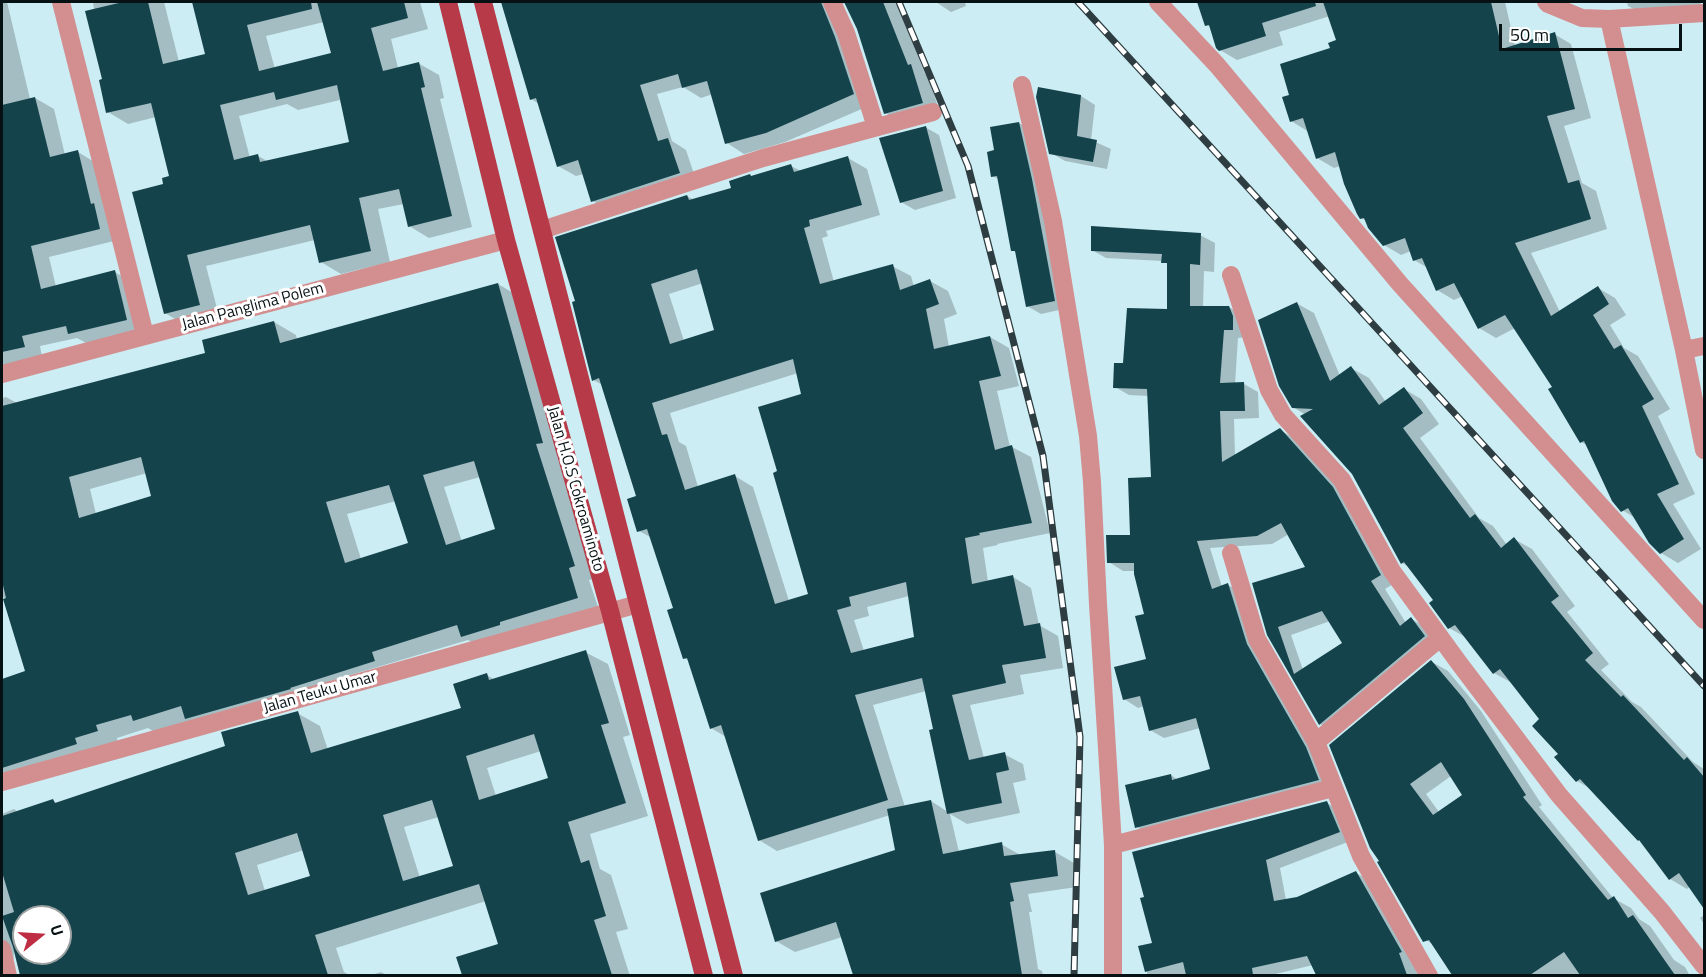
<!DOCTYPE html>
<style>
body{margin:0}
#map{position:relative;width:1706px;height:977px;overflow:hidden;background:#ccedf3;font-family:"Titillium Web",sans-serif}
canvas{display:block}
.frame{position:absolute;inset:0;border:3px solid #061114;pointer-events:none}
.north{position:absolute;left:12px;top:905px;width:60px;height:60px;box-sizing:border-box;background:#fff;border:2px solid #9ba0a1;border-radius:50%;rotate:72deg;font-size:16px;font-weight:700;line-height:24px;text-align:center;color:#061114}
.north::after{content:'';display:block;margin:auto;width:21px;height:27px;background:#be2d42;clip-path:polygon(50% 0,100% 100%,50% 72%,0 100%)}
.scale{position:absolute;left:1499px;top:24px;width:183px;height:27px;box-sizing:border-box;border:3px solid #061114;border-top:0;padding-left:8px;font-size:18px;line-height:21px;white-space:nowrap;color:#061114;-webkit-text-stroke:4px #fff;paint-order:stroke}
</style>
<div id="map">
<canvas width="1706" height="977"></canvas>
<div class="frame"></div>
<div class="north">U</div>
<div class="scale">50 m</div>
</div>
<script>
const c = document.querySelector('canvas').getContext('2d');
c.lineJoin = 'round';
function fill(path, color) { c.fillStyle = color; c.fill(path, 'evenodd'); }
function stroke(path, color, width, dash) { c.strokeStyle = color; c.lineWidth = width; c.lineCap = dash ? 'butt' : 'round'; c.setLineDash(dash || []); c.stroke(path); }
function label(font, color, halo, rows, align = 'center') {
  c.font = font + ' "Titillium Web",sans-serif'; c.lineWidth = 6; c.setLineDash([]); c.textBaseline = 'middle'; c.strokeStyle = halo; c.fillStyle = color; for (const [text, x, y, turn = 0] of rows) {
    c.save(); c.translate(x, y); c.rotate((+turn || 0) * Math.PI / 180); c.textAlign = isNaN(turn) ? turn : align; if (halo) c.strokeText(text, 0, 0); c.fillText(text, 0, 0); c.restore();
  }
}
fill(new Path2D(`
 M2,2h5l23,97 5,-1 19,11 11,46 13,-3 18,11 22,77 -69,17 7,30 59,-15 18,11 12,47 -57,14 -11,-6 -37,8 2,11 -40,13v-142l26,-6 -13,-54 -13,3z
 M93,2h71l15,60 27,-7 -12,-53h226l8,27 -37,10 7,29 20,-5 21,12 5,23 -4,1 32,128 -43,11 -20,-12 -5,-22 -26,5 12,53 -49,12 -20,-12 -6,-22 -109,26 13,50 -34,9 -20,-12v-128l6,-8 -15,-60 -28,7 -20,-12zM324,22l8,33 -57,14 -9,-33zM340,100l11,43 -82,19 -11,-6 -8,2 -11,-42 48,-12 11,6z
 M503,2h343l-6,4 31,99 -86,37 -41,12 -17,-11 -14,-49 -12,4 -18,-11 -26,7 15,47 14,9 11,33 -87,28 -17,-10 -9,-27 -8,2 -18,-10 -19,-62 -8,-5z
 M846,2h47l5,3 27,69 3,2 12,37 -37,10 -18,-10 -27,-84z
 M936,2h29l1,4 -15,6z
 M1198,2h307l10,44 39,-12 17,10 20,74 -27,8 18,57 14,8 11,38 -76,24 29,59 38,-24 17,10 11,17 -16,10 14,23 14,8 32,53 -12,7 37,78 -22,10 28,45 -23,14 -17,-10 -24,-34 -15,-9 -35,-65 -6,-3 -27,-55 -39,-59 -19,10 -17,-10 -16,-32 -9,4 -17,-10 -9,-22 -14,-8 -3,-9 -10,4 -17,-10 -17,-24 -6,-3 -21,-52 -6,2 -17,-10 -8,-26 -18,-11v-25l47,-55 -8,-25 -51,16 4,13 -46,15 -17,-10 -10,-23 -3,-2z
 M1627,2h73l1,2 -30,10 -26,1 -17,-9z
 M1039,89l42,7 14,9 -4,35 20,9 -4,20 -42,-8 -14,-8z
 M1019,123l14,9 35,176 -27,6 -14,-8 -10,-53 -5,-3 -12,-70 -7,-4 3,-24z
 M925,127l14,8 17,63 -41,12 -14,-8z
 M848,158l19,11 13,46 -54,16 2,5 -6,2 12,44 58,-16 19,10 3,11 16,-6 18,10 9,23 -13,5 5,28 41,-10 19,11 10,38 -22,5 13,56h2l19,10 19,76 -53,11 1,1 -15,3 5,34 25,-5 18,11 8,37 19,11 5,32 -43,7 4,19 -54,11 14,53 20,-4 19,10 3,16 -13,3 7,30 -53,11 -17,-10 9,38 42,-8 21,12 33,-4 19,11 3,24 -49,7 4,18h-3l9,57 4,2 1,5h-189l-12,-39 -47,15 -19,-11 121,-90 -7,-36 -113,36 -18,-11 -33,-103 -15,-9 -21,-67 -6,-3 -9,-49 -23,-71 -13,-7 -1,-34 -35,-112 -10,-5 94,-184 7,4 38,-11 20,-12 39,-11 10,5zM703,283l13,48 -32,10 -15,-47zM798,373l5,22 -24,77 31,123 -21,6 -36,-114 -18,-11 -37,11 -12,-41 -7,-4 -9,-29zM909,596l7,42 -52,13 -10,-31 15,-4 -2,-9zM926,691l9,39 13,82 -17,-11 -26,6 -32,-102z
 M1200,235l15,8 -1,29 -10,-1 -1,37 26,-1 14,9 4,21 -9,1 -3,46h9l14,8 1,26 -25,1 1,37 45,-26 14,8 53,58 48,87 -10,6 21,34 5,-4 15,8 13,17 -105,88 -14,-8 -51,-90 38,-66 -18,-34 -17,10 -62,4 12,39 6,-2 15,8 89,195 -181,47 -14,-8 34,-52 7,5 34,-10 -12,-42 -36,10 -14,-8 -6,-24 -6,2 -14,-9 24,-39 -2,-45 -11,-44h-12l-14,-9 22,-25 22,-58 -4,-83 -20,-1 -14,-8 9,-22 45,-55v-45l-6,-4 -57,-3 -14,-8zM1330,621l14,22 -41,27 -12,-35z
 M498,284l22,13 44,158 -7,1 39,122 -7,2 10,30 -115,39 -16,-9 -312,93 -8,-5 -31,10 1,5 -116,42v-111l1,6 24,-8 -23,-75 -2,1v-200l4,-1 11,6 190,-49 67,-32 22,13 1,5zM147,473l6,24 -57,17 -6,-25zM480,477l17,53 -35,12 -18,-55zM396,501l13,43 -48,15 -14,-45z
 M1296,303l18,10 26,63 11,-8 18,10 17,24 18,-13 17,10 18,25 -19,14 59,80 14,8 14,19 7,-6 18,10 43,57 -8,6 42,52 -8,6 31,32 9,5 52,55 11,7v137l-13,-20 -4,3 -17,-10 -27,-37 -4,-2 -48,-51 -14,-8 -20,-23 3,-4 -19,-35 -29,-36 -18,-10 -27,-35 -18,-10 -18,-25 4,-2 -26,-34 -7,-4 -49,-90 -47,-58 -13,-8z
 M585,652l23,12 22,71 -7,2 25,79 -58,18 10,35 11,6 17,54 -12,3 14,44h-167l-5,-18 42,-13 -14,-44 -150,47 8,24 7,4h-331l-6,-25 -1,14 -11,11v-162l12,-5 4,3 35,-11 5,3 169,-57 70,-34 23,13 8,24 135,-41 24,-34 8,5zM541,751l9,28 -54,17 -9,-28zM439,817l16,50 -35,11 -16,-51zM304,850l8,27 -47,14 -8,-26zM24,917h36v36h-36z
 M1432,662l16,9 33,40 61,94 -3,2 74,91 18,10 8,11 11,7 24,34 11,7 5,9h-237l-19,-31 -8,-5 -47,-77zM1451,776l13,19 -25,17 -13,-18z
 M1327,803l14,8 12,29 -73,28 6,32 11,-2 59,-25 15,8 33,59 14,36h-101l-4,-11 -46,11h-119l-8,-29 14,-3z
 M1704,915v9l-4,-6z
 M381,972l7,4h-20z`), '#0003');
fill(new Path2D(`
 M123,2h25l15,62 42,-10 -13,-52h119l1,7 -65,16 12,46 72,-18 -14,-51h87l4,16 -37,10 12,43 36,-9 6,25 -4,1 31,128 -44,11 -9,-38 -40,9 12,53 -52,12 -9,-38 -123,30 13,50 -36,9 -32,-122 31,-8 -1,-6 7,-2 -18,-73 -45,10 -7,-33 3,-1 -17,-68zM337,85l12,57 -89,20 -2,-8 -24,6 -14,-55 54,-13 2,8z
 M501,2h320l14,35 19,57 -88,39 -41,11 -18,-63 -25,7 -4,-14 -38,11 18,56 10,-3 12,35 -89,29 -13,-42 -21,7 -21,-69 -6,2z
 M844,2h39l25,63 3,-1 12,39 -39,11 -27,-85z
 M1197,2h118l1,4 -54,17 4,13 -47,15 -3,-3 -7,-23 -4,1z
 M1323,2h168l11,47 53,-17 20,77 -28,7 21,67 11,-3 12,39 -76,24 36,73 47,-30 11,18 -16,11 21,34 7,-4 33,54 -12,7 37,78 -22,10 27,45 -24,15 -11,-11 -21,-35 -7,4 -9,-11 -28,-60 -4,2 -32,-54 4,-2 -47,-72 -27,14 -24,-46 -18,8 -14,-33 -9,3 -8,-23 -22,8 -15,-18 -4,-10 -4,1 -3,-5 -13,-30 -9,-32 -19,7 -13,-41 -13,4 -8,-25 7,-2 -9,-31 50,-16 -2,-5 8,-3z
 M1038,87l43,8 -4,41 20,4 -4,22 -44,-8 -13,-57z
 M35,97l15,60 28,-7 13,54 3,-1 6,26 -69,17 10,43 74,-19 12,50 -59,14 -2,-8 -44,10 3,11 -23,5v-247z
 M1019,122l13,57 23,122 -29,6 -11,-56h-4l-14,-75 -6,1 -4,-25 7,-2 -4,-23z
 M926,126l17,65 -43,12 -21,-65z
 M848,156l14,49 -53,15 1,6 -6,2 16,56 73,-20 7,26 30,-11 9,25 -13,5 8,40 56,-13 11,40 -22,5 16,69 17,-5 20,78 -53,10 1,2 -15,3 7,46 41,-9 11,51 16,-3 6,35 -44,7 4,18 -54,12 17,65 36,-8 4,18 -13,3 6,30 -55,11 -18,-84 4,-1 -11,-51 -67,17 33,105 -130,41 -37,-116 -11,4 -23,-71 -4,1 -16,-49 6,-2 -26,-79 -10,3 -10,-33 9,-3 -37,-118 -7,3 -20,-79 3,-1 -20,-64 132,-42 2,5 42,-12 -2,-7 21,-7 1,2 40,-12 3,8zM697,269l17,61 -44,14 -19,-60zM793,359l8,35 -43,13 19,64 -4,2 35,121 -33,10 -40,-130 -50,16 -18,-56 -5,1 -10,-32zM906,582l8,55 -63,16 -14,-43 14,-4 -2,-9z
 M1091,226l110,7 -1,32 -10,-1v42h39l4,10v14h-9l-4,53 24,-1 1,29h-25l2,51 58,-34 53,59 48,88 -10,6 29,45 11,-9 14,19 -106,89 -52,-90 -15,-52 53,-16 -24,-44 -24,13 -60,5 15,48 16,-6 19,61 59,103 13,33 -184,48 -10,-43 46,-11 1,6 38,-11 -14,-51 -47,13 -9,-35 -17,4 -9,-33 32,-8 -11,-43 9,-2 -10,-40v-11h-27l-1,-28h24l-2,-57 23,-1 -4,-88 -34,-1 1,-25h9l4,-55 40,1v-46h-6l1,-9 -71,-3zM1322,611l20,32 -48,31 -16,-47z
 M498,283l45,160 -7,1 39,122 -6,2 9,30 -78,24v3l-39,12 -4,-12 -85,27 3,9 -85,27 1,1 -106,30 -4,-13 -48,15 -2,-6 -35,10 2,6 -23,7 2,6 -75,24v-89l23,-8 -22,-72 3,-1 -4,-17v-175l203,-53 -3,-13 72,-19 6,22zM141,457l10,39 -72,22 -10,-41zM474,461l21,68 -49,16 -23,-70zM389,485l19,58 -63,20 -19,-61z
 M1297,302l33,79 21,-15 28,39 25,-18 19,26 -20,15 67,90 5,-4 26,34 13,-11 45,59 -8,6 42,51 -8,7 36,37 2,-2 61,65 3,-3 17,20v132l-25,-36 -10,7 -30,-40 -1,1 -58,-62 -4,3 -22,-25 4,-3 -26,-28 7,-7 -39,-50 -7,5 -38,-49 -7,4 -19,-26 4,-3 -29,-38 -3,2 -49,-90 -52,-58 13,-7 -21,-1 -13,-22 -21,-66z
 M586,650l23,73 -8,2 25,78 -58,19 13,41 8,-3 17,56 -12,4 18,55h-150l-6,-18 42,-13 -19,-60 -164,51 13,40h-308l-7,-28 -11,-31 12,-4 -12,-40v-56l51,-17 2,4 170,-57 -4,-14 77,-21 13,42 150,-45 -8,-24 34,-11 2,7zM534,734l14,44 -69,22 -13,-44zM432,800l21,66 -50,15 -20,-66zM297,833l13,43 -62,19 -13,-42zM24,917h36v36h-36z
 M1431,660l33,39 62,96 -3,2 85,103 6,-4 14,22 5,-3 42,60h-95l-16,-23 -34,23h-78l-23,-35 -6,2 -46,-80 2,-1 -9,-13 -41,-103zM1441,762l21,33 -29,20 -23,-31z
 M931,800l12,54 59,-12 2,14 51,-6 3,26 -48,7 4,18 -4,1 12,73h-169l-17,-53 -61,20 -15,-49 135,-43 -8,-41z
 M1327,801l13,31 -74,28 8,41 23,-4 59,-26 46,81 -3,1 8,22h-91l-9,-19 -55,12 1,7h-67l-3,-13 -38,10 -7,-26 14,-3 -12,-45 4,-1 -12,-45z`), '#15434c');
stroke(new Path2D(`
 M61,2l84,333
 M832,2l14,31 30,94
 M1158,2l59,63 183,219 304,336
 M1546,2l2,2 34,14 27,1 95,-6
 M1609,19l75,331 20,100
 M1022,85l31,136 35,215 4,46 6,122 15,241v131
 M542,230l221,-72 170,-46
 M1231,275l38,115 14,25 59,65 50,91 67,92 100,132 103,117 42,54
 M1684,350l20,-4
 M2,374l504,-134
 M1231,553l26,86 59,103 45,114 68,120
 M1316,742l124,-104
 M2,782l636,-178
 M1113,845l220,-57
 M2,949l6,27`), '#d38e8f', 18);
stroke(new Path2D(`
 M448,2l58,238 104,371 94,365
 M483,2l251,974`), '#b63a47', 18);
const rail = new Path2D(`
 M899,2l69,164 75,290 37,281 -6,239
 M1078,2l626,684`);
stroke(rail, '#2e3d41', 7);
stroke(rail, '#fff', 4.5, [14]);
label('16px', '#061114', '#fff', [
 ["Jalan Panglima Polem",253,307,-15],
 ["Jalan H.O.S Cokroaminoto",575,489,74],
 ["Jalan Teuku Umar",320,693,-16]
]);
</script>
